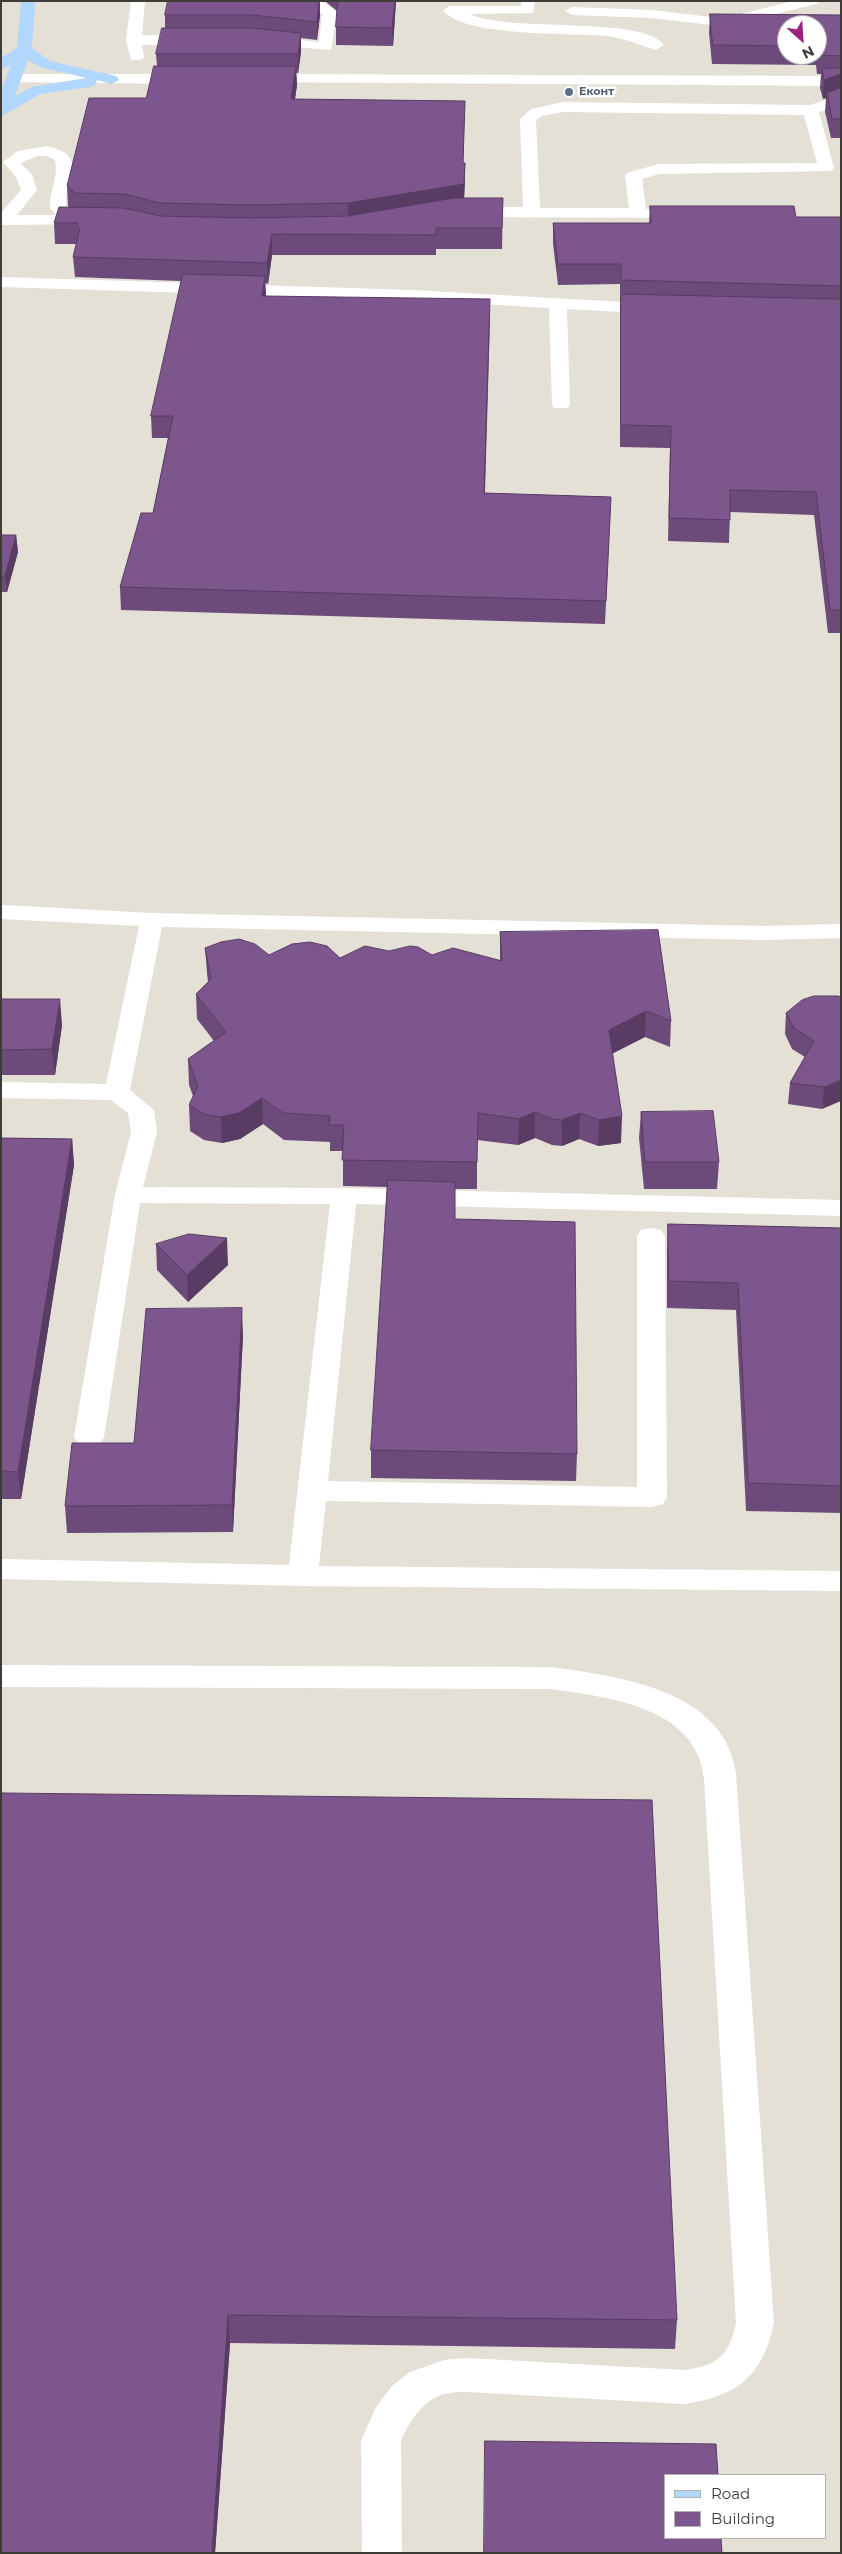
<!DOCTYPE html>
<meta charset="utf-8">
<style>
body{margin:0}
#map{position:relative;width:842px;height:2554px;overflow:hidden;background:#e5e0d6;font-family:Montserrat,sans-serif}
canvas{display:block}
.frame{position:absolute;inset:0;border:2px solid #3e3c38;pointer-events:none}
.legend{position:absolute;left:664px;top:2474px;width:162px;height:65px;box-sizing:border-box;background:#fff;border:1px solid #b2b1af;margin:0;padding:6px 9px;list-style:none;font-size:15px;color:#3e3c38}
.legend li{display:flex;align-items:center;gap:10px;height:25px}
.legend b{width:25px;border:1px solid #b2b1af}
.north{position:absolute;left:777px;top:15px;width:50px;height:50px;box-sizing:border-box;background:#fff;border:1px solid #b2b1af;border-radius:50%;rotate:154deg;font-size:14px;font-weight:700;line-height:20px;text-align:center;color:#3e3c38}
.north::after{content:'';display:block;margin:auto;width:18px;height:22px;background:#9b237d;clip-path:polygon(50% 0,100% 100%,50% 72%,0 100%)}
</style>
<div id="map">
<canvas width="842" height="2554"></canvas>
<div class="frame"></div>
<ul class="legend">
<li><b style="height:6px;background:#b1d7fe"></b>Road</li>
<li><b style="height:14px;background:#7d568d"></b>Building</li>
</ul>
<div class="north">N</div>
</div>
<script>
const c = document.querySelector('canvas').getContext('2d');
c.lineJoin = 'round';
function fill(path, color) { c.fillStyle = color; c.fill(path, 'evenodd'); }
function stroke(path, color, width, dash) { c.strokeStyle = color; c.lineWidth = width; c.lineCap = dash ? 'butt' : 'round'; c.setLineDash(dash || []); c.stroke(path); }
function label(font, color, halo, rows, align = 'center') {
  c.font = font + ' Montserrat,sans-serif'; c.lineWidth = 5; c.setLineDash([]); c.textBaseline = 'middle'; c.strokeStyle = halo; c.fillStyle = color; for (const [text, x, y, turn = 0] of rows) {
    c.save(); c.translate(x, y); c.rotate((+turn || 0) * Math.PI / 180); c.textAlign = isNaN(turn) ? turn : align; if (halo) c.strokeText(text, 0, 0); c.fillText(text, 0, 0); c.restore();
  }
}
fill(new Path2D(`
 M131,1h14l-3,34h55l8,5 -8,5h-55l2,12 -3,3h-10l-5,-20z
 M308,1h14l15,11 -6,38 -71,-6 -3,-3 8,-5 54,6 3,-28 -12,-7z
 M521,1h14l-2,12 -63,1c37,19 173,1 194,31l-8,5c-17,-5 -29,-11 -48,-14 -34,-3 -147,1 -165,-26l7,-4h71z
 M793,1h26l-2,3 -76,18 -30,3 -59,-7 -80,-3 -7,-4 7,-4 80,3 59,7 30,-3z
 M16,74h171l8,5 -8,5 -176,-2 -3,-3 3,-3z
 M260,74l581,2v10l-586,-4 -3,-3z
 M841,95v10l-22,7 15,56 -2,3 -173,3 -17,5 4,30h41l8,5 -2,4 -228,-1 -8,-5 8,-5h58l-3,-88 11,-10 32,-7 247,3zM563,112l241,3 13,48 -159,1 -31,9 -2,3 4,32h-89l-4,-88 6,-4z
 M47,146c43,10 18,31 19,61l10,8 22,1 2,4 -2,4 -97,1v-12l20,-23 -5,-13 -13,-15 15,-11zM37,156h10l8,4c4,16 -6,32 -5,48l6,7h-39l20,-25 -5,-15 -11,-12z
 M1,277l412,13 244,14 6,1 3,4 -3,4 -6,1 -90,-5 3,95 -2,4h-14l-2,-4 -3,-96 -136,-8 -412,-13z
 M1,905l151,8 612,13 77,-2v14l-77,2 -602,-13 -32,163 24,20 3,22 -14,55 201,1 497,12v16l-485,-12 -28,277 309,6v-251l4,-6 10,-2 10,2 4,6 2,261 -4,7 -11,3 -326,-6 -7,65 522,5v20l-538,-5 -302,-7v-20l288,6 41,-361 -190,-1 -36,234 -5,7 -10,2 -10,-2 -5,-7 41,-242 16,-63 -3,-19 -17,-13 -110,-2v-16l105,2 33,-158 -138,-7z
 M1,1665l549,2c68,9 174,22 186,106l38,550c-12,54 -36,73 -90,81l-216,-12c-8,0 -16,0 -23,2 -21,4 -37,29 -44,47l1,112h-40l-1,-112 15,-34 16,-21 18,-14 34,-12 24,-2 216,12c33,-4 45,-14 52,-47l-32,-544c-7,-73 -97,-82 -154,-90l-549,-2z`), '#fff');
fill(new Path2D(`
 M21,1h14l-3,47 18,13 66,15 3,3 -3,3 -5,2 -14,-4 -2,5 -5,2 -50,7 -39,23v-27l10,-25 -10,5v-12l16,-10zM28,60l12,7 46,11 -55,9 -16,9z`), '#b1d7fe');
fill(new Path2D(`
 M168,1h152v14l-3,25 -16,-2v14l-3,21h-2l1,12 -2,14 170,2 -2,62 2,20 -1,15h39l-1,51h-66v6h-164l-4,29 -3,-1 1,13 224,24 -5,173 126,4 -6,127 -484,-14 -1,-23 33,-74 15,-75h-16l-1,-22 30,-135 -106,-4 -2,-20 4,-13h-22l-1,-21 15,-16 -1,-1 -1,-20 79,-88 11,-32 -1,-12 9,-26v-13z
 M325,1h71l-3,45 -57,-1v-18l1,-16z
 M710,14l131,1v123h-10l-6,-26 1,-14 -3,1 -3,-11 1,-14h-4l-1,-9 -104,-1 -3,-31zM787,25h30v30h-30z
 M650,206l146,11h45v416h-13l-14,-118 -84,-3 -1,31 -61,-2 2,-93 -50,-1v-163l-62,1 -5,-41v-21h96z
 M1,535h15l2,17 -11,40h-6z
 M500,932l171,89 -1,26 -25,-10 -33,16 9,90 -23,3 -19,-7 -17,7 -10,-1 -17,-7 -17,7 -41,-5v49h-22v30l122,235 -1,27 -205,-3v-28l16,-263 -44,-1v-35h-13v-9l-46,-2 -21,-16 -23,15 -18,4 -18,-3 -14,-9 -1,-26 4,-9 -4,-11 -1,-26 26,-18 -17,-22 -1,-25 12,-12 -1,-9 -2,-25 64,7 71,3 49,-7 43,4 68,5z
 M838,996l-16,113 -34,-5 2,-21 15,-26 -13,-8 -7,-15 1,-21z
 M1,999l61,26 -7,50h-54z
 M641,1112l78,50 -2,27h-73l-5,-51z
 M1,1138l71,1 2,26 -53,334h-20z
 M668,1224l173,4v285l-95,-2 -10,-201 -69,-2v-57z
 M156,1244l72,21 -40,37 -31,-32z
 M243,1335l-10,197 -166,1 -2,-27 69,-63z
 M1,1793l676,527 -2,29 -445,-6 -15,210h-214z`), '#6c4a79');
fill(new Path2D(`
 M319,1l1,14 -3,25v-18z
 M395,1h1l-3,45 -1,-18z
 M301,33v19l-3,21v-19z
 M296,66l1,19 -5,34 -1,-20z
 M841,74l-1,19h-13l-1,5 -3,1 1,-19z
 M465,163l-1,41 -116,19v-20z
 M272,234v21l-4,29 -1,-21z
 M265,276l1,21 -4,-1z
 M16,535l2,17 -11,40 -2,-16z
 M60,999l2,26 -7,50 -3,-26z
 M646,1011l-1,26 -37,19 1,-26z
 M841,1080v21l-19,8 2,-22z
 M262,1098l1,26 -23,15 -18,4 -1,-26z
 M535,1112v26l-17,7 1,-26z
 M580,1113l-1,26 -17,7v-26z
 M622,1116l-1,27 -23,3 1,-26z
 M72,1139l2,26 -53,334 -3,-27z
 M227,1238l1,27 -40,37 -1,-27z
 M242,1308l1,27 -10,197 -1,-27z
 M228,2315l2,28 -15,210h-3z`), '#583c63');
const building = new Path2D(`
 M168,1h151l-2,21 -65,-7h-87z
 M338,1h57l-3,27 -56,-1z
 M710,14l131,1v41l-22,-1 -2,-8v-22h-30v21l-74,-1z
 M162,28h90l49,5 -3,21h-142z
 M154,66h142l-5,33 174,2 -2,62h2l-1,21 -116,19 -99,2 -89,-2 -36,-9 -49,-1 -8,-7 22,-88h57z
 M841,68v6l-17,6 -2,-11z
 M841,88v31h-9l-5,-26z
 M454,198h49l-1,30h-66v7l-164,-1 -5,29 -194,-6 7,-29h-3l1,-5h-24l5,-16 65,1 36,8 89,2 99,-2z
 M650,206h144l2,11h45v69l-220,-6v-16h-63l-5,-41h98z
 M183,274l82,2 -3,20 228,3 -6,194 127,4 -5,104 -486,-14 21,-74h12l20,-97h-22z
 M621,294l220,5v311h-11l-14,-118 -86,-2v30l-61,-2 2,-92 -50,-1z
 M1,535h15l-11,41h-4z
 M658,930l13,91 -25,-10 -37,19 13,86 -23,4 -19,-7 -18,7 -10,-1 -17,-7 -16,7 -41,-6 -1,49 -135,-2 2,-35h-15l1,-9 -47,-3 -21,-15 -23,15 -18,4 -18,-3 -14,-9 9,-19 -10,-27 38,-27 -30,-38 15,-15 -6,-31 16,-6 18,-3 16,5 14,11 23,-11 18,-2 17,4 13,12 25,-12 24,5 21,-5 8,1 14,8 21,-7 49,13 -2,-29z
 M814,996h24l3,1v83l-17,7 -34,-4 24,-42 -20,-13 -8,-15 16,-13z
 M1,999h59l-8,50 -51,1z
 M713,1111l6,51h-74l-4,-50z
 M1,1138l71,1 -54,333 -17,-1z
 M388,1180l67,2v37l120,3 2,232 -206,-4z
 M668,1224l173,4v258l-93,-3 -10,-200 -69,-2z
 M189,1234l38,4 -40,37 -31,-31z
 M242,1308l-10,197 -167,1 7,-63h62l12,-134z
 M1,1793l651,7 25,520 -449,-5 -16,238h-211z
 M485,2441l231,3 2,31h-52v63h55l1,15h-238z`);
fill(building, '#7d568d');
stroke(building, '#583c63', 1);
for (const [x, y, r, color] of [
 [569,92,5,"#5c6f8a"]
]) { const dot = new Path2D(); dot.arc(x, y, r, 0, 2 * Math.PI); c.fillStyle = color; c.fill(dot); stroke(dot, '#fff', 2); }
label('bold 11px', '#4e5e75', '#fff', [
 ["Еконт",579,92]
], 'left');
</script>
